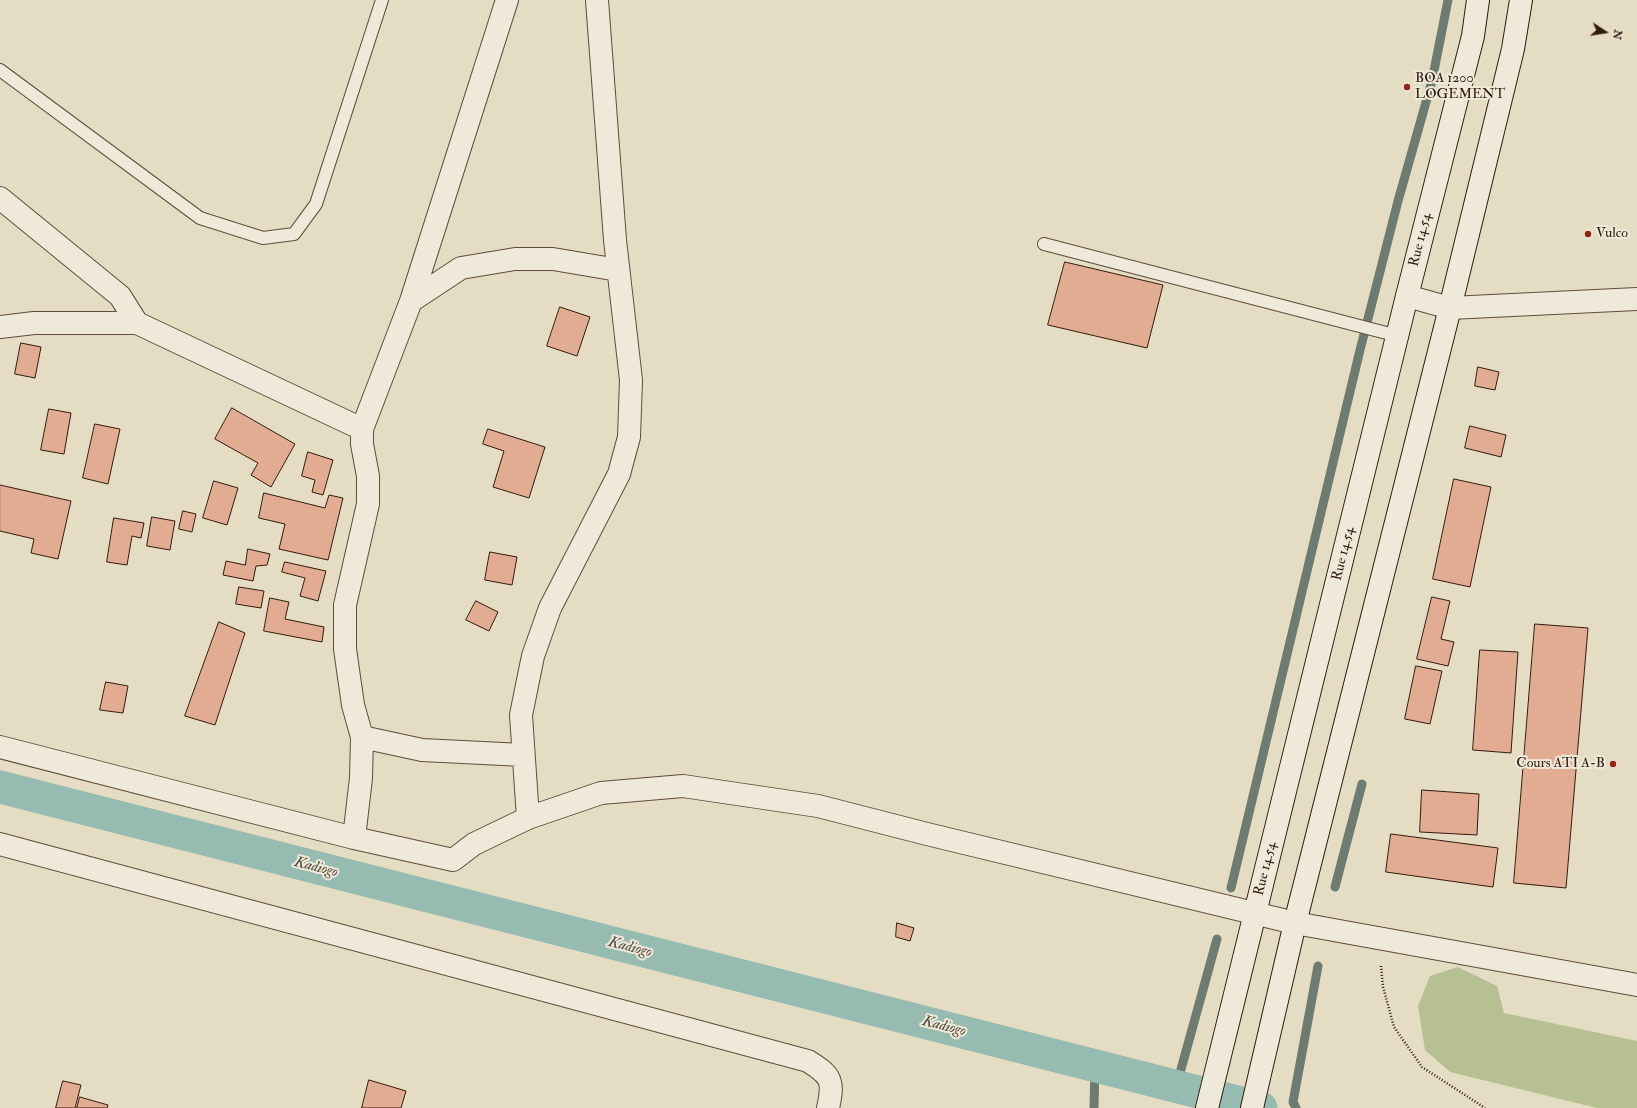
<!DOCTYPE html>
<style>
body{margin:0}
#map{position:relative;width:1637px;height:1108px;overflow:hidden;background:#e5ddc3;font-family:"IM FELL Double Pica",serif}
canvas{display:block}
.north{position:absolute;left:1585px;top:12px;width:40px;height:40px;-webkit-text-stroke:3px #eee9d8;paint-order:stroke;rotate:102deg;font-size:11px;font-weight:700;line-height:16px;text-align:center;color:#331a0f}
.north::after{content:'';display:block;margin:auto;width:14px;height:18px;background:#331a0f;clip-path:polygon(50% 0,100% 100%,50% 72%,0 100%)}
</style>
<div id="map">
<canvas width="1637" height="1108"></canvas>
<div class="north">N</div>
</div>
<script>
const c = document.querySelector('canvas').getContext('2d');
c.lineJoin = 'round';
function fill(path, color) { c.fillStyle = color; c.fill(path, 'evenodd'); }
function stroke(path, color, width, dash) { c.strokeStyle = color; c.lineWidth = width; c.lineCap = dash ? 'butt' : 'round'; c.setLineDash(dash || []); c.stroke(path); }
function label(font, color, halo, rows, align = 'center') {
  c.font = font + ' "IM FELL Double Pica",serif'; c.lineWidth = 4; c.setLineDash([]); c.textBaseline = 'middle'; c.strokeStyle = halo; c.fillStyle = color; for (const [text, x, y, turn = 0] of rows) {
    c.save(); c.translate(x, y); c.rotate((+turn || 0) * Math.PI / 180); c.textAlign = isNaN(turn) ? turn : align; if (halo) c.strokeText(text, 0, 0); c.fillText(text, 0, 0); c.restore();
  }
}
fill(new Path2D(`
 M1458,967l39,19 7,27 133,28v67h-40l-147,-36 -25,-22 -7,-44 12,-30z`), '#b6c093');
stroke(new Path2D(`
 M1335,887l27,-103
 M1231,888l129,-538 38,-149 34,-120 16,-81
 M1167,1084l13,-11 37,-134
 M1094,1108l1,-42
 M1296,1108l-3,-6 25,-136`), '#6e7b70', 9);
stroke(new Path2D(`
 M0,787l1261,321`), '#96bcb1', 33);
const building = new Path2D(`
 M1065,262l98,23 -16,63 -99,-23z
 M560,307l30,10 -13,39 -30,-10z
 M21,343l20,4 -6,31 -20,-4z
 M1478,367l21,5 -4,18 -20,-4z
 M232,408l63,36 -24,43 -20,-12 7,-12 -43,-24z
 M49,409l22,4 -7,41 -23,-4z
 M95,424l25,5 -12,55 -25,-6z
 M1470,426l36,9 -5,22 -36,-9z
 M488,429l57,18 -16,51 -36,-11 11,-36 -21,-7z
 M308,452l25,8 -10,35 -11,-3 3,-12 -13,-4z
 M1454,479l37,8 -21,100 -37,-8z
 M214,481l24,7 -11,37 -24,-7z
 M0,485l71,16 -13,58 -27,-6 3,-14 -34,-8z
 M264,493l61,15 4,-13 14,3 -15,62 -49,-11 6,-25 -26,-6z
 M183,511l13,3 -4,18 -13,-3z
 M152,517l23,4 -5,29 -23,-4z
 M114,518l30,5 -3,15 -9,-2 -5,29 -20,-3z
 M248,549l22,5 -3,11 -11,1 -3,15 -30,-6 3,-14 19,4z
 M490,552l27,5 -5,28 -27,-5z
 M285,562l41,9 -8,30 -18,-5 5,-18 -23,-6z
 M239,587l25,4 -3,17 -25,-4z
 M1432,597l18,4 -9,38 13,3 -6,24 -31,-7z
 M270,598l19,4 -4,17 39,8 -2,15 -58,-11z
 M476,601l22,11 -9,19 -23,-11z
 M219,622l26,11 -30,92 -30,-9z
 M1535,624l53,4 -22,260 -52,-5z
 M1480,650l38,2 -7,101 -38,-3z
 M1416,666l26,5 -12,53 -25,-5z
 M106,682l22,4 -5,27 -23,-3z
 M1422,790l57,4 -2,41 -57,-3z
 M1391,834l107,14 -5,39 -107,-15z
 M897,923l17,5 -4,13 -14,-4z
 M369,1080l37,11 -5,17h-39z
 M63,1081l18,4 -6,23h-19z
 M80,1097l28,8 -1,3h-30z`);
fill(building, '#e1ac91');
stroke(building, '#331a0f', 1);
const service = new Path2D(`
 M0,70l200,148 63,20 31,-4 22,-30 66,-204
 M1044,244l354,92`);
const minor = new Path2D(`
 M0,198l120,98 17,27
 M1407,296l43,12 187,-9
 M411,301l50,-33 54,-9h38l65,11
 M0,327l34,-4h103l225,106
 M362,737l60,13 101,5
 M0,747l354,91 99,22 21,-16 54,-26 73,-25 82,-7 135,20 109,28 368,89 342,62
 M528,818l-7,-103 12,-59 17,-48 69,-134 10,-37 2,-57 -16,-140 -18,-240
 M354,838l7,-60 1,-41 -9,-32 -8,-56v-44l23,-101v-28l-6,-32v-15l49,-128 96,-301
 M0,844l808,217c24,15 26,20 20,47`);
const secondary = new Path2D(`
 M1207,1108l200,-812 66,-260 5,-36
 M1252,1108l43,-185 155,-615 63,-259 8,-49`);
stroke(service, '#604b3c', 14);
stroke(minor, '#604b3c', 24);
stroke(secondary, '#331a0f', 24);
stroke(new Path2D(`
 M1381,966l2,21 11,40 28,40 63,41`), '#331a0f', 2.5, [1, 2]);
stroke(service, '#eee9d8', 12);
stroke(minor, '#eee9d8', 22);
stroke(secondary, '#eee9d8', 22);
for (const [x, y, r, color] of [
 [1407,87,4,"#8f2418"],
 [1588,234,4,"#8f2418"],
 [1613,764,4,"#8f2418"]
]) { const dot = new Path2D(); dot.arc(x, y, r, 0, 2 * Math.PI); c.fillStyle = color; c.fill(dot); stroke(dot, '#eee9d8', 1.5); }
label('14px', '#331a0f', '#eee9d8', [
 ["BOA 1200",1415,79],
 ["LOGEMENT",1415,95],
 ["Vulco",1596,234],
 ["Cours ATI A-B",1605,764,"right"]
], 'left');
label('14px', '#331a0f', '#eee9d8', [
 ["Rue 14.54",1421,240,-76],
 ["Rue 14.54",1344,554,-76],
 ["Rue 14.54",1266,869,-76]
]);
label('italic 15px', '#514b40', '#eee9d8', [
 ["Kadiogo",316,868,14],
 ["Kadiogo",630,948,14],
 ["Kadiogo",944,1027,14]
]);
</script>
